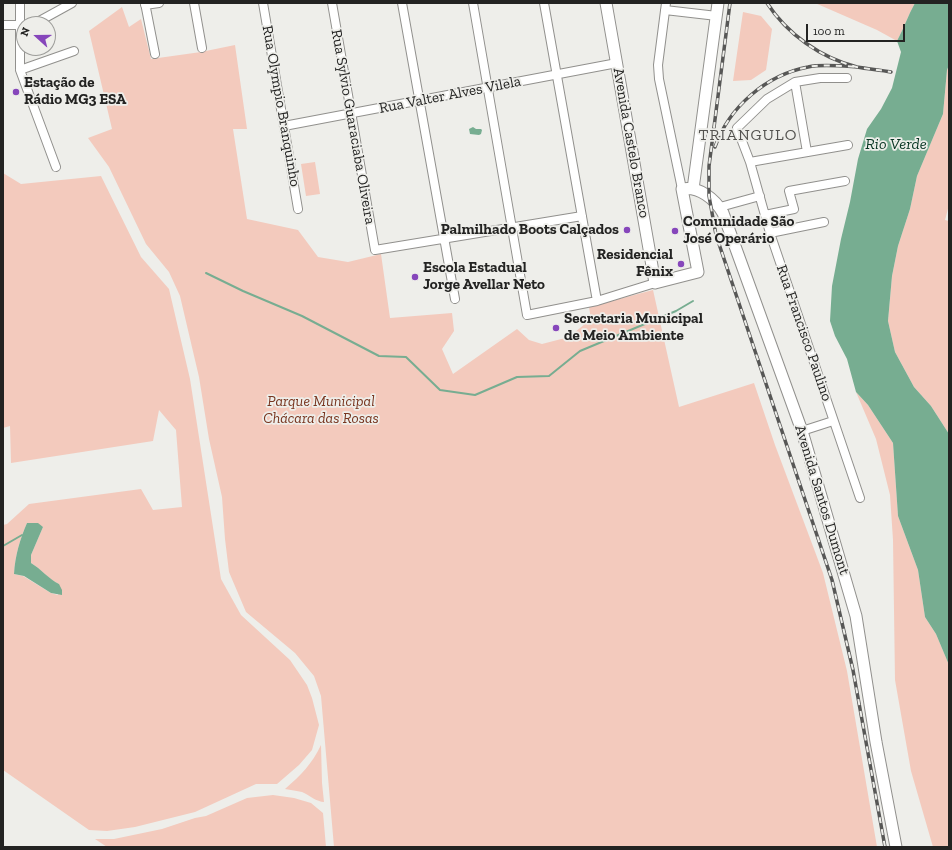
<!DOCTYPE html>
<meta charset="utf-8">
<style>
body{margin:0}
#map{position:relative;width:952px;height:850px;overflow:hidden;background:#eeeeea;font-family:"Zilla Slab",serif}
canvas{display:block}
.frame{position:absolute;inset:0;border:4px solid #232322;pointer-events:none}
.north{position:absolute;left:16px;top:16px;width:40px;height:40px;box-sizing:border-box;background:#eeeeea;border:1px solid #9d9d9a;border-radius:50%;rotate:291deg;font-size:11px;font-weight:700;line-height:16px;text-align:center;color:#232322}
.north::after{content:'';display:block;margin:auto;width:14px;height:18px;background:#8646bb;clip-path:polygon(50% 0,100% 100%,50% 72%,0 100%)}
.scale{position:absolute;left:806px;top:24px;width:99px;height:18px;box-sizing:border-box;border:2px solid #232322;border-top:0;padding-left:5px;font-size:12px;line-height:14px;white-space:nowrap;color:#232322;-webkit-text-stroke:3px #eeeeea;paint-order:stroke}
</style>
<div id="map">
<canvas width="952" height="850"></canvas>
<div class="frame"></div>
<div class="north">N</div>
<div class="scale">100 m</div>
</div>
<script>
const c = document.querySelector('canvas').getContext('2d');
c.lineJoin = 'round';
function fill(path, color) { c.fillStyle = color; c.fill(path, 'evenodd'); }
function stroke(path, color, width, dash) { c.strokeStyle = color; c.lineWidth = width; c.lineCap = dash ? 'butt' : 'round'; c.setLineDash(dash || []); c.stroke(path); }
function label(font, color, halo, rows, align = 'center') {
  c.font = font + ' "Zilla Slab",serif'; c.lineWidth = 3.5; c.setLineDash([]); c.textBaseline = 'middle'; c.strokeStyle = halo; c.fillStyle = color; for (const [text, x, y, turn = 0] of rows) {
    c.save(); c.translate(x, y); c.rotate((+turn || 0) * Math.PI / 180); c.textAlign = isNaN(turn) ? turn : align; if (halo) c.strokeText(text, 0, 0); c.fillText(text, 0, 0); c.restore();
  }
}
fill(new Path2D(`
 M815,3h100c-7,12 -11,25 -18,38l-20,-11z
 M122,7l7,20 12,-8 10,40 50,-7 34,-7 12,84h-14l14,90 51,11 20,27 30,5 33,-8 9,64 62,-5 2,18 -12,18 11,25 64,-45 12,11 13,4 27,-7 22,-18 -2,-12 64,-17 26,117 75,-24 21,62 48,128 24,98 30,176h-543l-13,-151 -7,-20 -19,-23 -49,-41 -17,-40 -4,-33 -3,-42 -13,-58 -10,-62 -19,-81 -11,-24 -23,-28 -37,-77 -21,-29 24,-9 -23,-98z
 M743,12l18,4 11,13 -6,41 -15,10 -18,1z
 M949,65v140l-4,15 4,1v213l-18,-28 -17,-19 -19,-35 -7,-31 4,-45 6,-30 12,-37 7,-33 26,-62 4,-44z
 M315,162l5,32 -14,2 -5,-32z
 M3,173l18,11 80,-8 40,81 28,32 21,90 31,200 20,36 49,45 17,25 5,13 7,27 -7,25 -13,15 -22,19h-21l-61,28 -60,15 -28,4 -18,-1 -86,-60v-245l4,-1 22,-20 112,-15 12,21 29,-3 -6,-77 -17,-20 -6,31 -142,22 -1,-37 -7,2zM27,523l16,4 -12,28v8c10,6 17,16 28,21l-1,11 -7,-2 -28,-17 -9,-2c1,-18 6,-35 13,-51z
 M856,392l12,13 25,38 5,73 20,54 7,47 11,17 13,31v182h-16l-22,-76 -16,-91 -2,-140 -3,-45 -14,-56z
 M321,745l1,38 2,19c-7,0 -15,-7 -22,-10 -5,-1 -11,-2 -17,-3 16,-14 27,-25 36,-44z
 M273,795l21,3 17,5 12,10 3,34h-219l-12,-8h19l48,-10 33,-11 11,-2 41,-18z`), '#f3cabd');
fill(new Path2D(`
 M915,3h34v62l-2,5 -4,44 -26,62 -7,33 -12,37 -6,30 -4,45 7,31 19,35 17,19 18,28v231l-13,-31 -11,-17 -7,-47 -20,-54 -5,-73 -25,-38 -12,-13 -9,-33 -12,-23 -5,-15 2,-35 9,-47 9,-37 8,-43 9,-30 14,-20 11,-21 9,-36 -4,-11c7,-13 11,-26 18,-38z
 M473,127l3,2h5l1,1 -1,4 -2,1 -9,-1 -1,-5z
 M27,523h11l5,4 -12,28v8c10,6 18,16 28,21l3,6v5l-11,-2 -27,-17 -10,-2c1,-18 6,-35 13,-51z`), '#77ad91');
stroke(new Path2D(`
 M206,273l37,18 59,25 77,40 27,1 34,33 35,5 42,-18 32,-1 31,-25 96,-40 17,-10
 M3,546l19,-11`), '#77ad91', 2);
const street = new Path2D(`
 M20,3v67l36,97
 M145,3l10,51
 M194,3l8,45
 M263,3l35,206
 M332,3l43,247 207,-34
 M402,3l53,296
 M473,3l54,312 70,-14 58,-18
 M544,3l53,298
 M666,3l-8,62 1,14 23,110
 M145,5l14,-2
 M665,10l52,6
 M34,24l38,-21
 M3,25h21
 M20,70l54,-19
 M847,78h-27l-25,4 -28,17 -30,29 13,34 20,71 90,265
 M795,82l12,70
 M284,126l333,-63
 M750,162l98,-17
 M720,207l40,-11
 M765,215l29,-6 -5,-18 56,-10
 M770,233l54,-11
 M802,431l31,-10`);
const secondary = new Path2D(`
 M606,3l49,280 43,-11 -16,-83c17,-3 33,10 41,24l79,218 54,185 20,126 20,105
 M693,189l25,-186`);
stroke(street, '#91908d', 10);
stroke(secondary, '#91908d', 13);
stroke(street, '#fff', 8);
stroke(secondary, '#fff', 11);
const rail = new Path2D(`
 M730,3l-21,163v30l7,39 116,345 21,90 32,177
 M767,3c20,31 54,55 90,64 11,2 23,3 34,5
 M715,147c14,-40 51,-72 93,-80 14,-3 34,-1 49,0`);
stroke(rail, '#575756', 3.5);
stroke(rail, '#eeeeea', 2, [6]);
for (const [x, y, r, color] of [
 [16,92,4,"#8646bb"],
 [627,230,4,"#8646bb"],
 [675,231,4,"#8646bb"],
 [681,264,4,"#8646bb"],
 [415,277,4,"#8646bb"],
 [556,328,4,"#8646bb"]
]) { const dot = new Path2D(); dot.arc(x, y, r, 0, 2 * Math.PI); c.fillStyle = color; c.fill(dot); stroke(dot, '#eeeeea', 1.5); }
label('bold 15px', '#232322', '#eeeeea', [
 ["Estação de",24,83],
 ["Rádio MG3 ESA",24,100],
 ["Comunidade São",683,222],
 ["José Operário",683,239],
 ["Palmilhado Boots Calçados",619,230,"right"],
 ["Residencial",673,255,"right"],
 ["Fênix",673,272,"right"],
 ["Escola Estadual",423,268],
 ["Jorge Avellar Neto",423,285],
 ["Secretaria Municipal",564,319],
 ["de Meio Ambiente",564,336]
], 'left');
label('15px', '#232322', '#eeeeea', [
 ["Rua Valter Alves Vilela",450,95,-11],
 ["Rua Olympio Branquinho",281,106,80],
 ["Rua Sylvio Guaraciaba Oliveira",353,127,80],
 ["Avenida Castelo Branco",631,143,80],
 ["Rua Francisco Paulino",804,333,71],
 ["Avenida Santos Dumont",822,500,73]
]);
label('italic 15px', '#78351f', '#eeeeea', [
 ["Parque Municipal",321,402],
 ["Chácara das Rosas",321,419]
]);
c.letterSpacing = '1px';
label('16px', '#53524f', '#eeeeea', [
 ["TRIANGULO",748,135]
]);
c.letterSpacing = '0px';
label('italic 16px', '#083623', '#eeeeea', [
 ["Rio Verde",896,144]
]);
</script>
